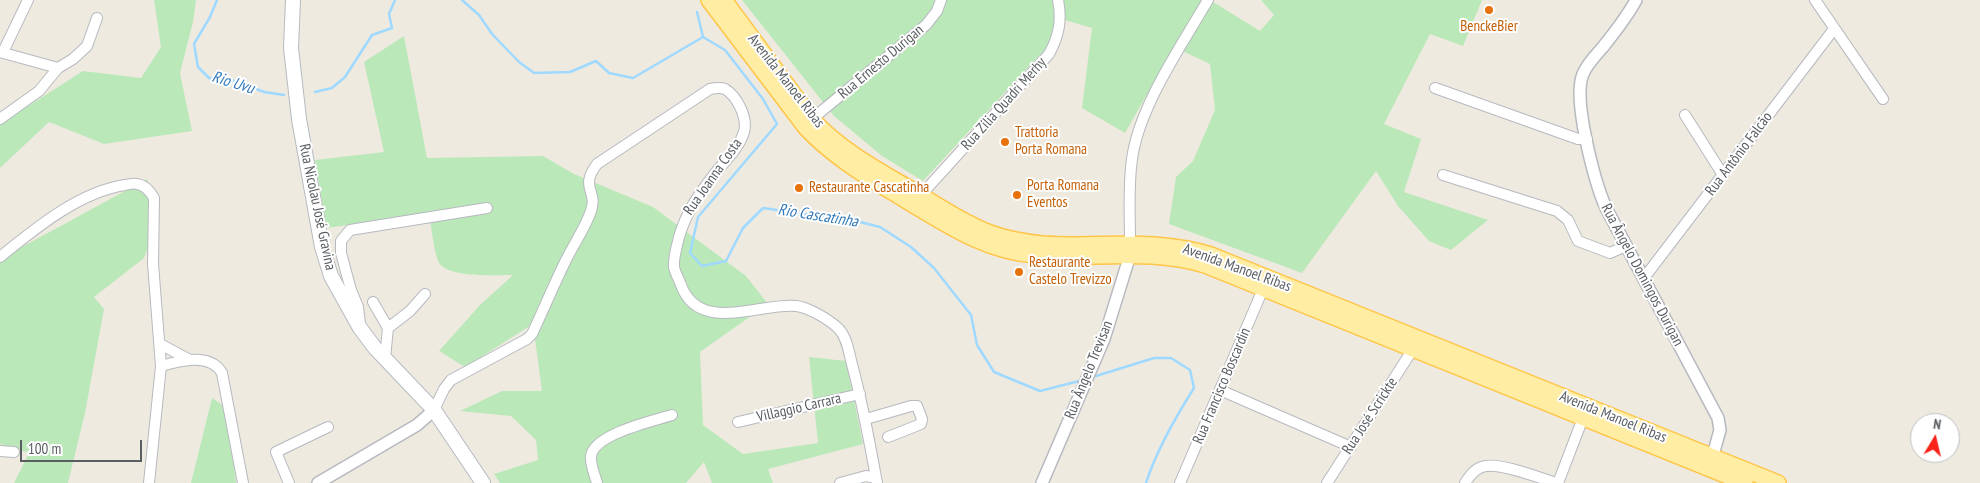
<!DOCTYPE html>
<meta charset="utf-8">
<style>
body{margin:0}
#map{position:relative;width:1980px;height:483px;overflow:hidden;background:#eeeae0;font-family:"PT Sans Narrow",sans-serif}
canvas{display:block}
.north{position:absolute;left:1910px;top:413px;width:50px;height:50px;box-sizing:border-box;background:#fff;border:1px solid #bdbfc1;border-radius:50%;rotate:9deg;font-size:14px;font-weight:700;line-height:20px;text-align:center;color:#595e63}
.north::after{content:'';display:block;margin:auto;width:18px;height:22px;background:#fa231a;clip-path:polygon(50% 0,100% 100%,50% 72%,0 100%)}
.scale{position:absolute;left:20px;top:440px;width:122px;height:22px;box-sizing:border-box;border:2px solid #595e63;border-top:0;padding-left:6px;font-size:15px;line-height:18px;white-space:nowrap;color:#595e63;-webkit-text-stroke:4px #fff;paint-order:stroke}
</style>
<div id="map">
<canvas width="1980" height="483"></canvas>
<div class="north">N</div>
<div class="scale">100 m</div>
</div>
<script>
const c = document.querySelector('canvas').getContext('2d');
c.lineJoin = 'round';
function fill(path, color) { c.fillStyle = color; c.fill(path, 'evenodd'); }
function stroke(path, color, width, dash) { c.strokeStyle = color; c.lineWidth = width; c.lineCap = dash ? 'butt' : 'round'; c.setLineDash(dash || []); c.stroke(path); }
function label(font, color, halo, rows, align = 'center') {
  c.font = font + ' "PT Sans Narrow",sans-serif'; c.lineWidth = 4; c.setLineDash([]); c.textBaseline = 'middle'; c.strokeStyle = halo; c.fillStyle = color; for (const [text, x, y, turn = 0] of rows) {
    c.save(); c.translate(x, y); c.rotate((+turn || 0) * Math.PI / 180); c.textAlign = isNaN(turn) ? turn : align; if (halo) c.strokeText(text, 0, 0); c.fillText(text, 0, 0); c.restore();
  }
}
fill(new Path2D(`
 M154,0h42l-3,22 -13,51 12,58 -88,13 -55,-22 -49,46v-44l83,-53 58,7 20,-31z
 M742,0h468l50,31 14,-16 -13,-15h221l-19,46 -33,-12 -46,90 37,15 -17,53 84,28 -37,30 -22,-9 -31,-35 -22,-35 -74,102 -133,-49 7,-47 17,-16 22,-51 -5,-46 -36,-17 -49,86 -43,-25 10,-80 -34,-10 -11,29 -124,134 -41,-25 -48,-40z
 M404,36l23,122 116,-2 31,18 79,33 93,69 22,28 -68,48 3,73 40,29 75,-11 -9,-86 37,4 17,83 -95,25 5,14h-61l-8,-21 -18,21h-186l-6,-9 44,-14 -2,-20 -25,-24 -51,-5 42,-20h40l-9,-67 -68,43 -26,-16 41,-46 33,-30c-17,0 -67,4 -75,-14 -5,-14 -6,-32 -9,-47l-103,14 -11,-68 69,-8 -20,-90z
 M147,179l11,41 -14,38 -50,39 10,12 -19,104 -17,70h-54l15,-30 -29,-9v-185z
 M212,398l15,10 9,75h-45z`), '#bbe8b9');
stroke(new Path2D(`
 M217,0l-7,17 -16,27 4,23 11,11 27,3 28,11 20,3
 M462,0l17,15 13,19 27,28 15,11 36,-1 26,-11 13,12 24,5 70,-41
 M697,12l6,25 22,13 38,49 14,25 -79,93 -8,36 12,13 24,-5 17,-33 20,-20 48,7 29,2 40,10 31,20 23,21 37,47 6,30 17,27 46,19 39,-10
 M315,92l17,-4 13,-11 27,-42 20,-7 -3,-14 6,-14
 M1096,376l58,-18h17l19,12 4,18c-19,30 -37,61 -48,95`), '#9fd9ff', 2.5);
const minor = new Path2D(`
 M1815,0l68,99
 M0,52l58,16
 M3,52l25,-52
 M1435,88l143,51h9
 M1685,115l38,60
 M0,119l39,-28 19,-23 15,-9 14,-13 10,-28
 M812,119l114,-94 11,-14 4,-11
 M1443,175l114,36 11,9 10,21 32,12 16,-7
 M921,195l128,-141c10,-18 13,-34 9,-54
 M1130,243c0,-28 -2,-57 2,-84 7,-52 49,-113 76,-159
 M0,257c36,-29 79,-65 125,-72 4,-1 9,-2 12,-1 8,1 13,7 17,14l-1,66 8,102 -12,117
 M1644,278l190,-249
 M373,302l15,26 22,-17 15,-17
 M360,324l-2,-17 -7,-17 -10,-37v-12l9,-11 137,-22
 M160,344l28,15
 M385,358l3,-30
 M161,366c18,-5 49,-14 61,7l21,110
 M1220,390l131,57
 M434,410l10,-21 7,-9 76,-41 5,-5c12,-25 22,-50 34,-74 8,-16 19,-32 25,-49 7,-21 -12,-23 6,-47l113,-75c5,-1 10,-2 15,0 12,7 23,29 19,43 -5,16 -17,27 -28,40 -17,22 -29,38 -37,65 -2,9 -6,21 -5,30 1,6 5,12 7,18 18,49 77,18 115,21 12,1 34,14 43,23 9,10 10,26 14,39 10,38 17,76 24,115
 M866,419l45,-13h6l5,13 -1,5 -33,13
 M738,422l122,-28
 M0,451l14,1
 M289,483l-13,-31 52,-25
 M597,483c-2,-8 -7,-18 -6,-27 3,-22 62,-35 81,-41
 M840,483l26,-7 10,2
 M1180,483l83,-194
 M1327,483l86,-134
 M1465,483c5,-8 11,-16 21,-17 16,-3 54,12 70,17
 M1558,483l25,-65`);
const tertiary = new Path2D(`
 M1636,0c-9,17 -21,32 -33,47 -7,8 -16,17 -20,27 -11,25 12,109 23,134l112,210 2,12 -9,32
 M318,483l99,-58 17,-15
 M1042,483l62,-144 26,-84v-6`);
const secondary = new Path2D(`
 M293,0l-2,48 8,71 23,128 9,29 29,52 15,20 59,62 49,73`);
const primary = new Path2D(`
 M709,0l97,128c29,31 65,51 101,73 40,24 80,51 128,54 57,5 114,-7 170,10l540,218
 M724,0l88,119c29,32 68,52 105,74 23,14 47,30 73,40 16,6 34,9 52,11 60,4 108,-7 169,11l567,228`);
stroke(minor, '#b6b9bf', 12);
stroke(tertiary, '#b6b9bf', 14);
stroke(secondary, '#b6bbc1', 16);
stroke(primary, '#ffc548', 18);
stroke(minor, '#fff', 10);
stroke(tertiary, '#fff', 11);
stroke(secondary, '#fff', 14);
stroke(primary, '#ffeda4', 15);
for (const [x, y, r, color] of [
 [1489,10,5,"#e8710a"],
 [1005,142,5,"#e8710a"],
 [799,188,5,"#e8710a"],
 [1017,195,5,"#e8710a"],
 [1019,272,5,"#e8710a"]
]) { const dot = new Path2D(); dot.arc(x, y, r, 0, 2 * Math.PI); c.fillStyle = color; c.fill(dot); stroke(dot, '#fff', 2); }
label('15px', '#c56008', '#fff', [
 ["BenckeBier",1489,27,"center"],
 ["Trattoria",1015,133],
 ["Porta Romana",1015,150],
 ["Porta Romana",1027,186],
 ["Eventos",1027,203],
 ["Restaurante Cascatinha",809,188],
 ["Restaurante",1029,263],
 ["Castelo Trevizzo",1029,280]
], 'left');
label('15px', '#595e63', '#fff', [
 ["Rua Ernesto Durigan",881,62,-40],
 ["Avenida Manoel Ribas",786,81,52],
 ["Rua Zília Quadri Merhy",1004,104,-48],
 ["Rua Antônio Falcão",1739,154,-53],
 ["Rua Joanna Costa",713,177,-55],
 ["Rua Nicolau José Gravina",317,207,78],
 ["Avenida Manoel Ribas",1237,268,20],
 ["Rua Ângelo Domingos Durigan",1642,275,62],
 ["Rua Ângelo Trevisan",1089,370,-68],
 ["Rua Francisco Boscardin",1222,386,-67],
 ["Villaggio Carrara",799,408,-13],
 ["Rua José Scrickte",1370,416,-57],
 ["Avenida Manoel Ribas",1613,417,22]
]);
label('italic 16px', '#327abb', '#fff', [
 ["Rio Uvu",233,83,17],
 ["Rio Cascatinha",818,216,9]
]);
</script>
